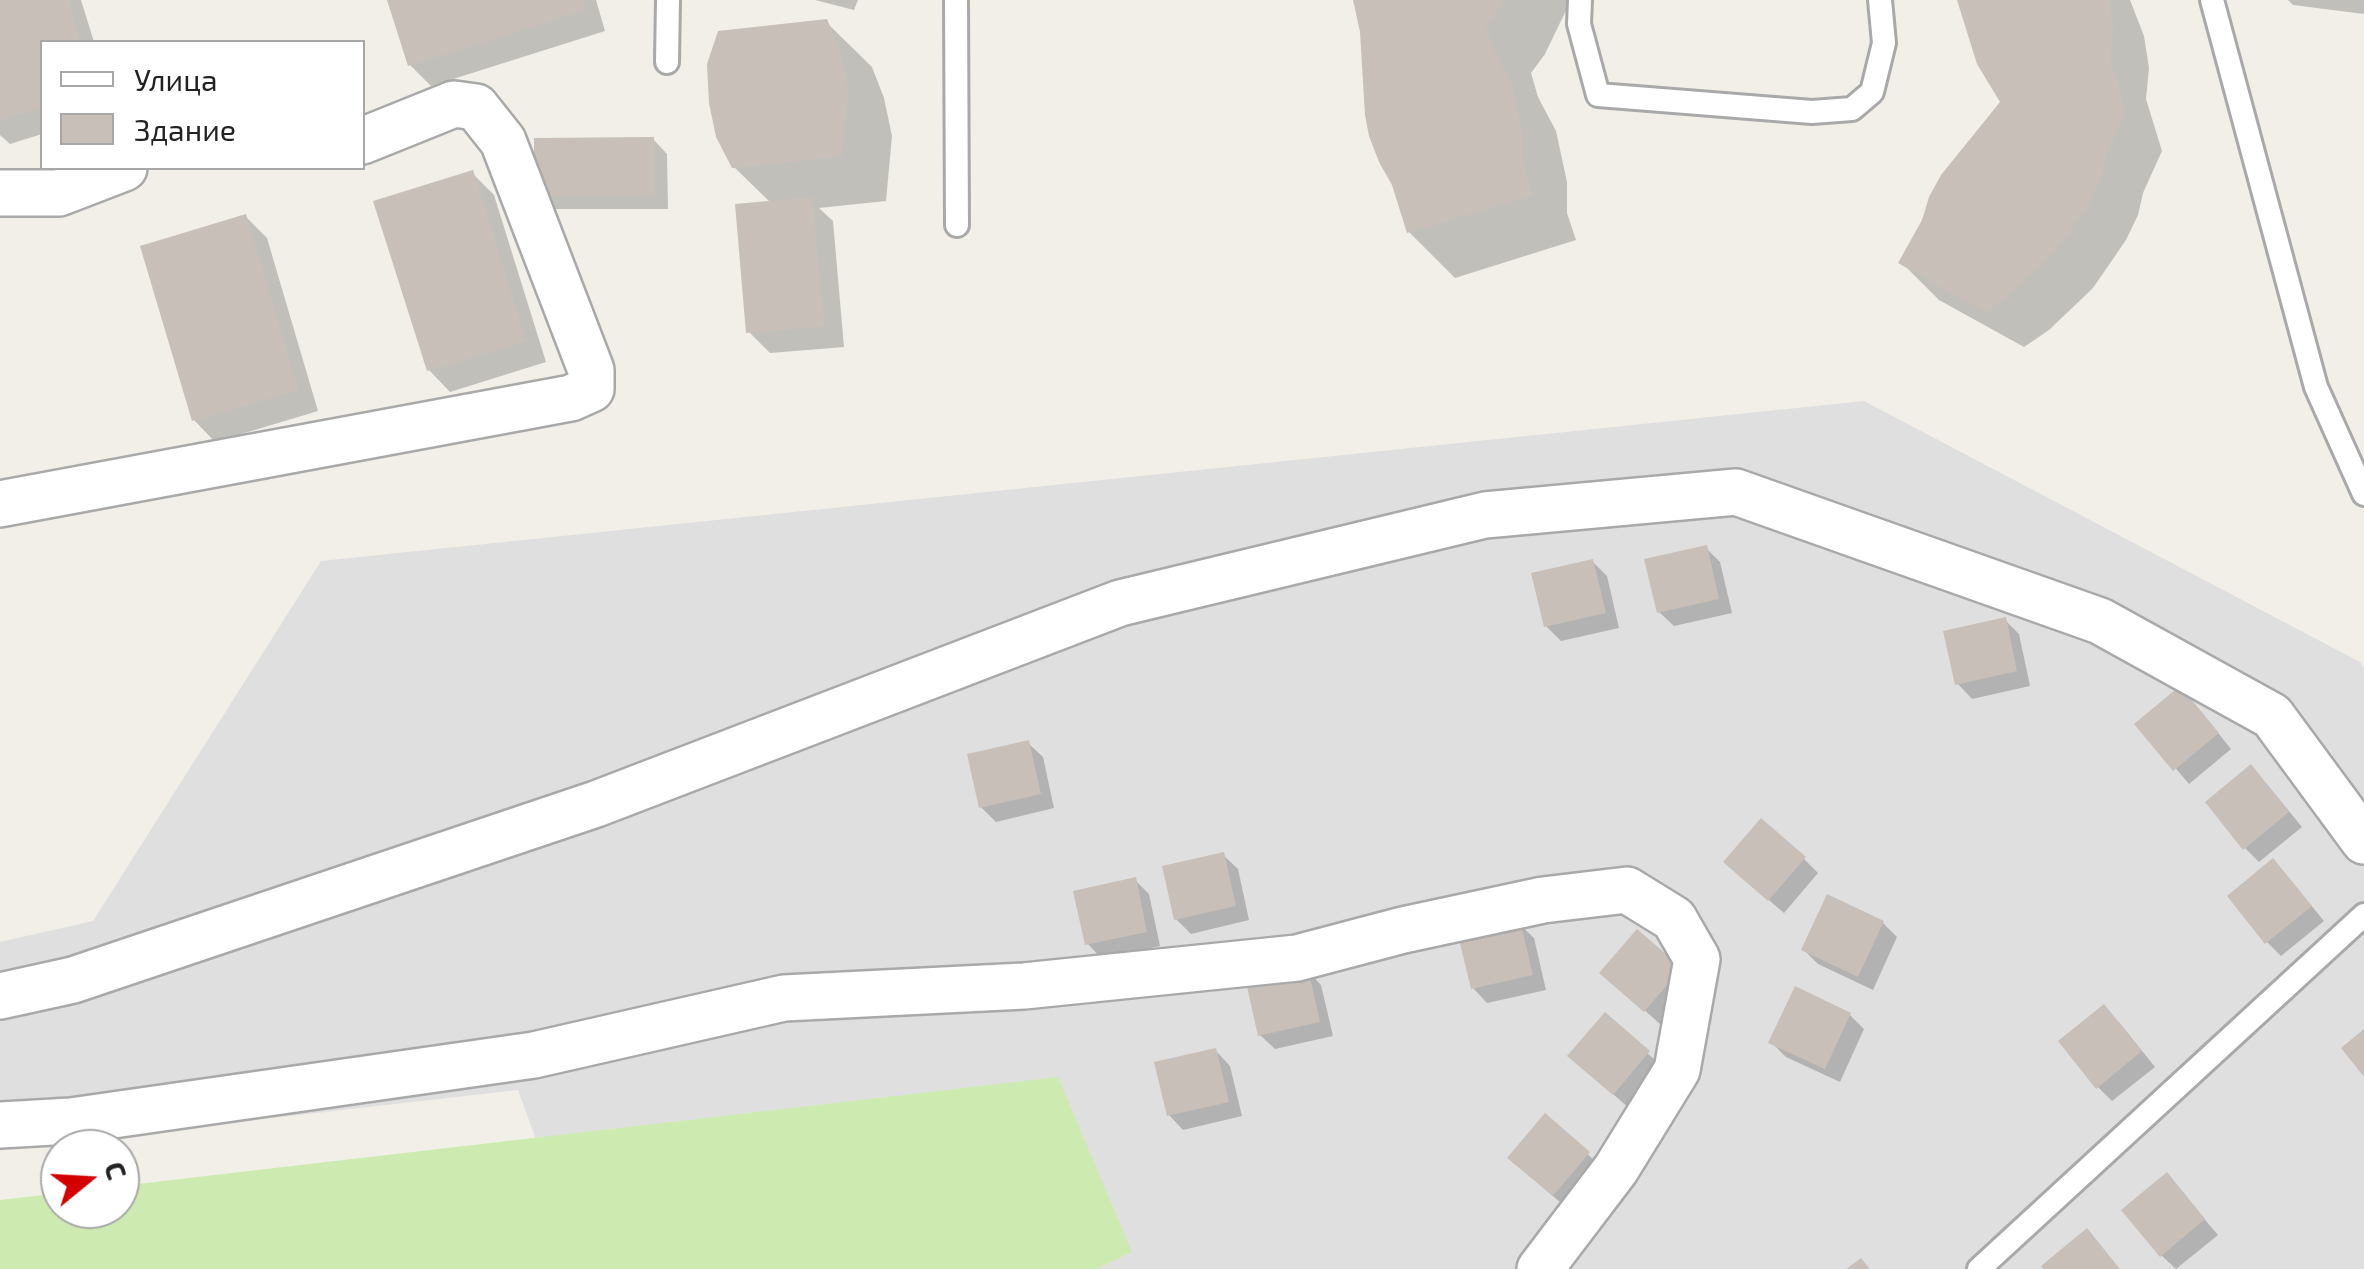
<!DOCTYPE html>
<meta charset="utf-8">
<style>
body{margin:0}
#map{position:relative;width:2364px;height:1269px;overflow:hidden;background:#f2efe9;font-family:"Exo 2",sans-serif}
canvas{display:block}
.legend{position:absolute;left:40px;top:40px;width:325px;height:130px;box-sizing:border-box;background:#fff;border:2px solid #a7a7a7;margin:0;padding:12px 18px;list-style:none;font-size:30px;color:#222}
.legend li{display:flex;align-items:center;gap:20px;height:50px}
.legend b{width:50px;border:2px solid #a7a7a7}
.north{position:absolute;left:40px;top:1129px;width:100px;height:100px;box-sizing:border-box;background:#fff;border:2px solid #a7a7a7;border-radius:50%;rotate:72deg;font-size:28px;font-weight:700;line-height:40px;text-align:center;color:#222}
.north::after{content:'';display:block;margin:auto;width:35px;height:45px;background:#d40000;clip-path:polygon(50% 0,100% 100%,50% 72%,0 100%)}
</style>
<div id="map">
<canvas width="2364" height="1269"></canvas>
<ul class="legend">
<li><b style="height:12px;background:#fff"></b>Улица</li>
<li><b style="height:28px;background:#c7bfb8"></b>Здание</li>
</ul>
<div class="north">С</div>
</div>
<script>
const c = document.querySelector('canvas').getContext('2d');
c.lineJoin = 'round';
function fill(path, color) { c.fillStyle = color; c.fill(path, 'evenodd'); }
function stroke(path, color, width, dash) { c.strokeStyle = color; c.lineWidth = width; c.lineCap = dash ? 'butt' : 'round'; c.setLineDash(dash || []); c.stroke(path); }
fill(new Path2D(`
 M1864,401l496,261 4,6v601h-1781l-65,-179 -518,59v-207l93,-21 228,-360z`), '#e0dfdf');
fill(new Path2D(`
 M1058,1077l74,175 -35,17h-1097v-69l60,-7v16h60v-23z`), '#cdebb0');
fill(new Path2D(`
 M0,0h81l13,42h-52v92l-32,10 -10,-9z
 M390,0h206l9,31 -174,55 -21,-21z
 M815,0h43l-4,10z
 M1356,0h215l-26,54 -14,19 7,24 18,34 11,51v31l9,27 -121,38 -46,-46z
 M1960,0h170l14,36 5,32 -3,31 16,52 -19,42 -5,22 -12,25 -33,48 -44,42 -25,17 -85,-47 -38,-38 102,-160z
 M2288,0h76v14l-71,-9z
 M826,22l46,45 12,31 8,38 -6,65 -67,7 14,13 11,126 -74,6 -21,-21 22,-129 -37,-36z
 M653,139l14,15 1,55h-117l-15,-14z
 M472,173l22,22 52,167 -96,30 -21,-22z
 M245,216l22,22 51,173 -103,31 -21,-22z
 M1706,548l14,14 12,51 -58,13 -15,-14z
 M1593,562l14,14 12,52 -58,13 -15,-15z
 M2005,620l14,14 11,52 -58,13 -14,-15z
 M2194,703l37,46 -42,35 -51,-60z
 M1028,743l15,14 11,51 -58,14 -15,-15z
 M2265,782l37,45 -43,35 -14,-14z
 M1223,855l15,14 11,51 -58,14 -15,-15z
 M1804,859l14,14 -34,40 -43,-37z
 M2287,876l37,45 -43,35 -14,-14z
 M1135,880l14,14 11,52 -58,13 -14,-15z
 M1883,923l14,14 -24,53 -55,-26 -14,-14z
 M1519,924l15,14 12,52 -59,13 -14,-15z
 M1307,970l14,15 12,51 -58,13 -15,-14z
 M1603,973l91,11 -34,40z
 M1850,1015l14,14 -24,53 -54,-25 -15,-15z
 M1605,1016l58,51 -35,40 -43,-37z
 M2118,1021l37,46 -43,34 -14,-14z
 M1216,1051l14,15 12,50 -59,14 -14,-15z
 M1546,1117l57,51 -35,41 -43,-37z
 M2167,1175l51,60 -42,34 -15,-14z`), '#0003');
fill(new Path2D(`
 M0,0h68l12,42h-38v65l-42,13z
 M387,0h195l3,10 -177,56z
 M1353,0h152l-19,26 7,23 18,34 12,52v30l9,30 -125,38 -15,-48 -13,-23 -10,-26 -4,-21 -5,-83z
 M1957,0h152l4,29 -3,31 16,52 -20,43 -5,22 -11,25 -34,49 -45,42 -25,19 -88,-49 24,-43 7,-23 12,-22 59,-73 -23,-38z
 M827,19l13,32 8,38 -6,67 -110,12 -16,-31 -7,-34 -2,-39 11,-33z
 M654,137v58l-120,1v-58z
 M473,170l53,171 -99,30 -54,-170z
 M812,197l12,129 -78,7 -11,-129z
 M246,214l52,176 -106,31 -52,-175z
 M1707,545l12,54 -62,14 -13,-54z
 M1593,559l13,54 -62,14 -13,-54z
 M2006,617l11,54 -62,14 -12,-54z
 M2180,686l39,47 -46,38 -39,-47z
 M1029,740l12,54 -62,14 -12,-54z
 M2251,764l38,48 -46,38 -38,-48z
 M1761,818l45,39 -38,44 -45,-39z
 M1224,852l12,54 -62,14 -12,-54z
 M2273,858l39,48 -47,38 -38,-48z
 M1136,877l11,55 -62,13 -12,-54z
 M1827,894l57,27 -26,56 -57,-27z
 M1520,921l13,54 -62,14 -13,-54z
 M1637,929l45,39 -38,44 -45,-39z
 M1308,968l12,54 -62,14 -12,-54z
 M1795,986l56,27 -26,56 -57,-26z
 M2104,1004l38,47 -46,38 -38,-48z
 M1605,1012l45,39 -37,44 -46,-39z
 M2364,1029v48l-23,-29z
 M1216,1048l13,54 -62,14 -13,-54z
 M1545,1113l45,39 -37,44 -46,-38z
 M2167,1172l38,47 -45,38 -39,-47z
 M2087,1228l33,41h-77l-2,-3z
 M1861,1258l9,11h-24z`), '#c7bfb8');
const lane = new Path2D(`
 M956,0l1,225
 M1580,0l-1,24 19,71 214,17 40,-3 20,-17 12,-49 -4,-43
 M2212,0l104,387 48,107
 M667,62l1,-62
 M1979,1269l385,-354`);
const street = new Path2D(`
 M0,193h59l65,-25
 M0,504l571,-106 20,-9v-19l-88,-229 -27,-34 -22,-3 -92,37
 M0,996l73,-16 523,-176 524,-201 365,-88 251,-23 364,129 172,95 92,125
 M0,1125l71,-4 463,-66 250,-57 240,-12 273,-28 106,-28 140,-30 84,-10 47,29 23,40 -20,111 -61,99 -76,100`);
stroke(lane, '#a9a9a9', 28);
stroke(street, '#a9a9a9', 50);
stroke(lane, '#fff', 22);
stroke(street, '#fff', 45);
</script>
